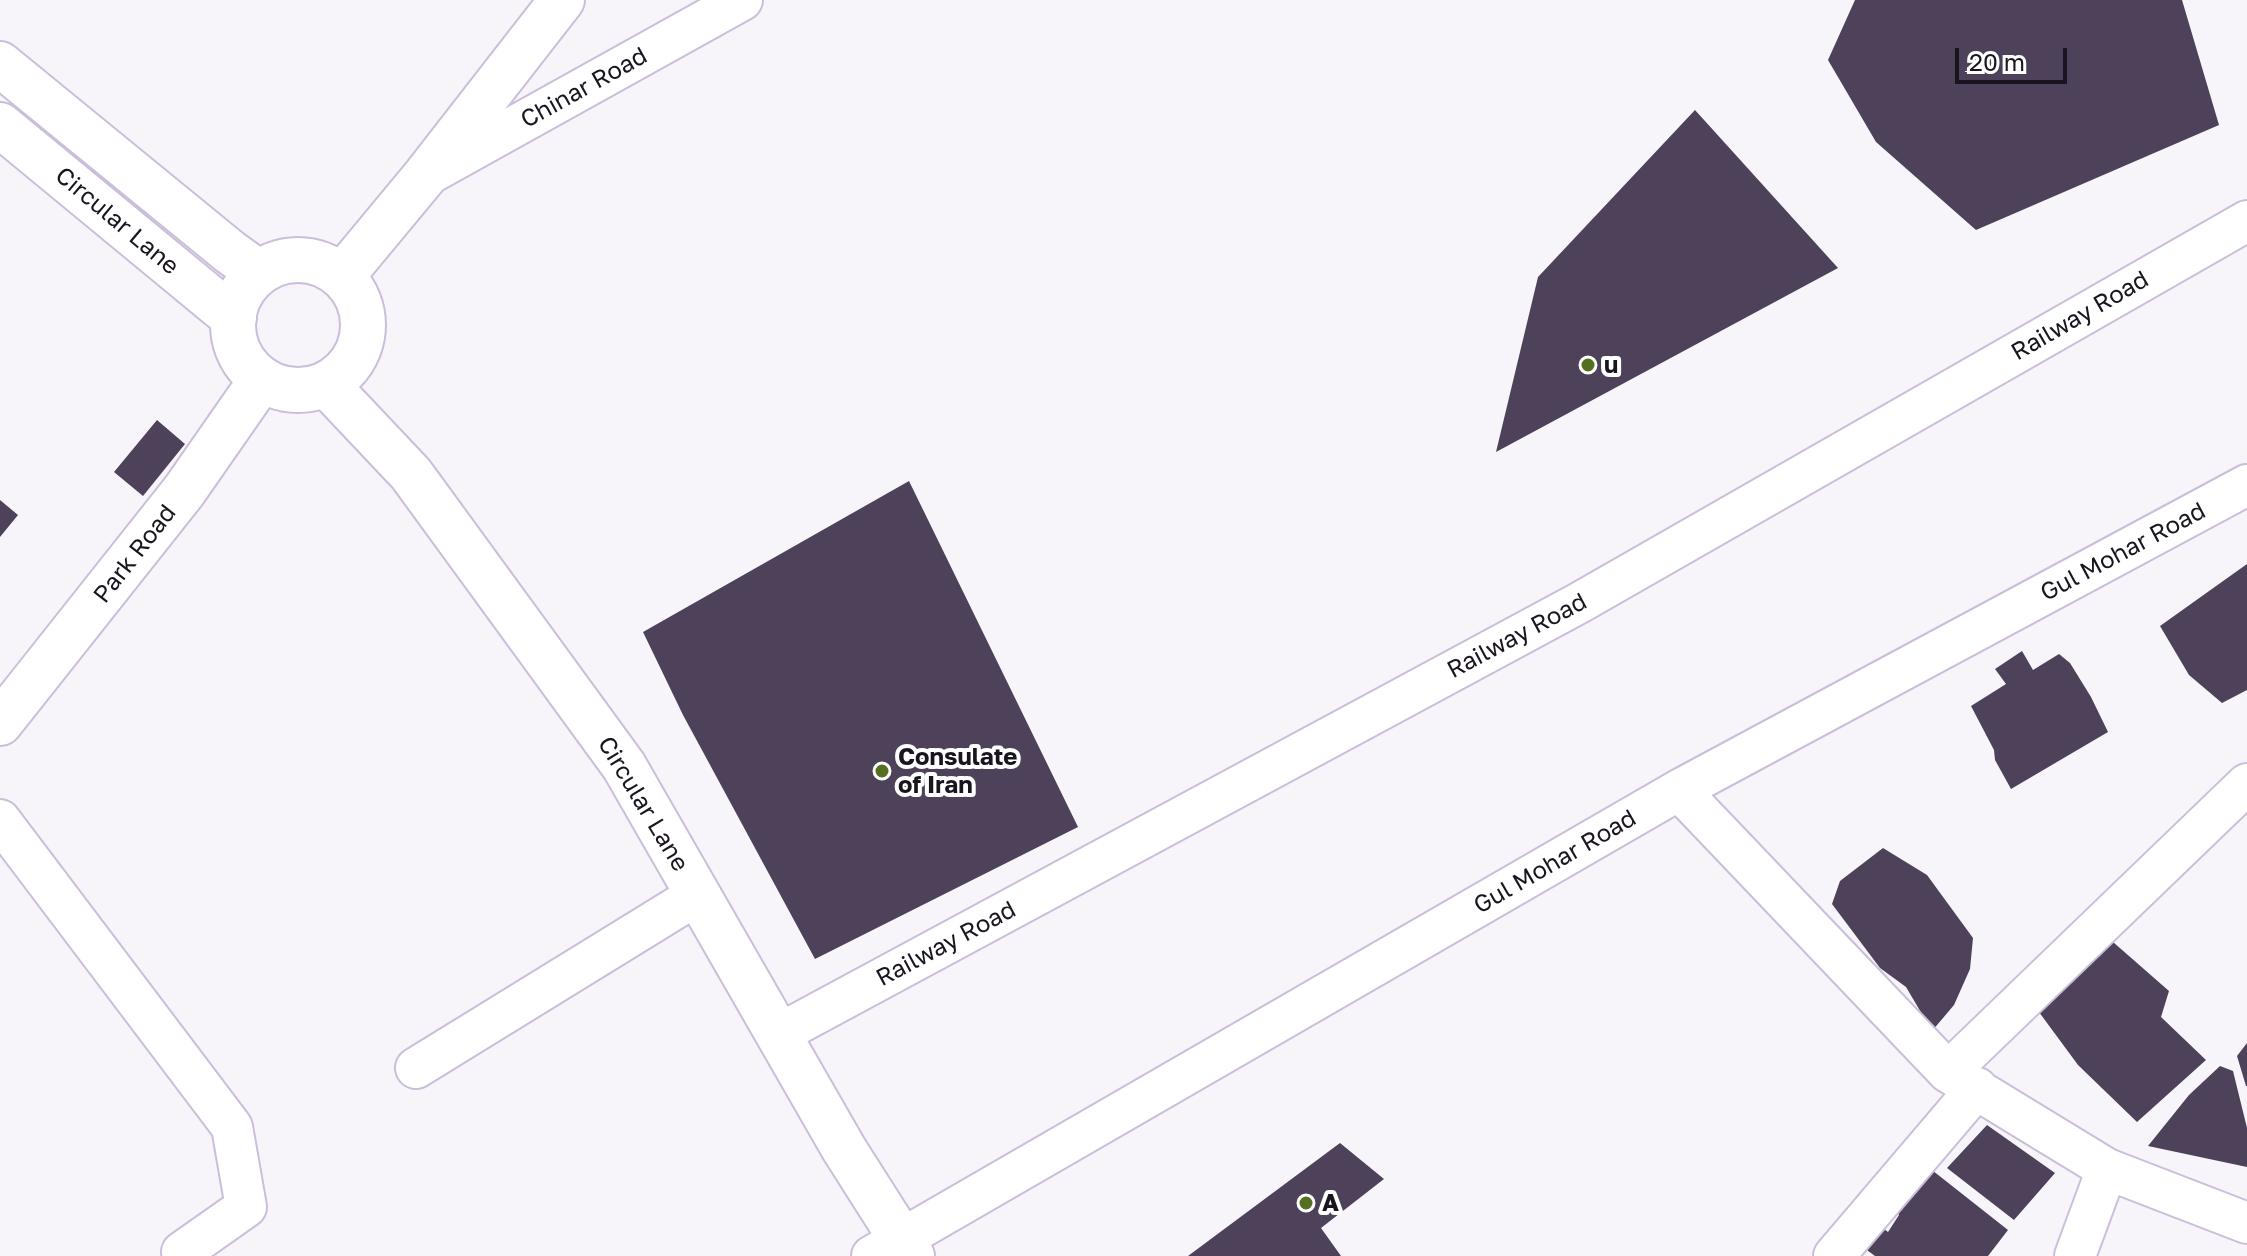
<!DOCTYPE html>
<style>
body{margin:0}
#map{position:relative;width:2247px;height:1256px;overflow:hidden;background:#f7f4fa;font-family:"Golos Text",sans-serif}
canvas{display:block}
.scale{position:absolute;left:1955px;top:48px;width:112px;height:36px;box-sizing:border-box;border:4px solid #19141e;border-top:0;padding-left:10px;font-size:24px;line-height:28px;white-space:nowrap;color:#19141e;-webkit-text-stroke:6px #fff;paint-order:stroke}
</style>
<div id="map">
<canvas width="2247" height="1256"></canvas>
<div class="scale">20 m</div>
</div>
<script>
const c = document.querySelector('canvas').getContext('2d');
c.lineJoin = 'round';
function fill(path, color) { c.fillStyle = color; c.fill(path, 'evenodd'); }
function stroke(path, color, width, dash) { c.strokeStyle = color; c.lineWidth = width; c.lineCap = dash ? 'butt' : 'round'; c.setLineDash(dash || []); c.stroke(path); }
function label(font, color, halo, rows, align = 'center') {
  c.font = font + ' "Golos Text",sans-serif'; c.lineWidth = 8; c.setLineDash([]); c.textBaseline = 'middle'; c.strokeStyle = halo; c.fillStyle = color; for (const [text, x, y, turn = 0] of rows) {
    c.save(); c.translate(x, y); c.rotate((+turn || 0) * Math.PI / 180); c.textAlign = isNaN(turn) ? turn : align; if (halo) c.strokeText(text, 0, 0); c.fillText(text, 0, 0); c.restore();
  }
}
fill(new Path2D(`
 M1855,0h327l37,125 -243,105 -100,-88 -48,-82z
 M1695,110l143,158 -342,184 42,-175z
 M157,420l28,24 -42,52 -29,-24z
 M909,481l169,346 -263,132 -132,-244 -40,-83z
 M0,500l18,15 -18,22z
 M2247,564v126l-25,13 -33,-28 -29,-49z
 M2022,651l11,19 26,-16 11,9 21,34 17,35 -97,57 -16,-29 -1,-10 -23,-44 35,-22 -11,-15z
 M1883,848l44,27 46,63 -3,31 -16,36 -22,26 -26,-44 -26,-19 -48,-64 8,-23z
 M2105,935l64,56 -8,26 45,43 -69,62 -59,-57 -42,-57z
 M2247,1043v43h-1l-9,-30z
 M2220,1066l13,5 14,57v39l-99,-21 41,-51z
 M1987,1125l68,48 -41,47 -67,-52z
 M1340,1143l44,36 -63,49 20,28h-153z
 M1923,1163l85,67 -20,26h-113l-19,-14 18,-21 14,11 11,-17 -4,-6z`), '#4d425a');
const minor = new Path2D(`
 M429,174l313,-174
 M1679,790l269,282 159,97 140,54
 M0,820l232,307 14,80 -64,45
 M777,1035l802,-432 668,-382
 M416,1068l281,-173
 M1948,1072l299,-288
 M872,1256l807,-466 568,-305
 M1834,1256l143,-168
 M2075,1256l32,-87`);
const tertiary = new Path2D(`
 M0,64l230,188 29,21
 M0,125l234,193
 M233 325a65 65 0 1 1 130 0a65 65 0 1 1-130 0Z
 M342,276l83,-100 137,-176
 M326,384l85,90 213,292 220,383 68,107
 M0,723l184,-232 78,-112`);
stroke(minor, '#cbbedb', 44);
stroke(tertiary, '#cbbedb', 48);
stroke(minor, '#fff', 40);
stroke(tertiary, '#fff', 44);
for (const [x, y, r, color] of [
 [1588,365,8,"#556f21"],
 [882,771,8,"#556f21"],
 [1306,1203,8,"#556f21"]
]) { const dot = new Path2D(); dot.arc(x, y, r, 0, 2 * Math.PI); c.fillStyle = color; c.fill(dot); stroke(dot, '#fff', 3); }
label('24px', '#19141e', '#fff', [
 ["Chinar Road",584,88,-29],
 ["Circular Lane",117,221,40],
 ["Railway Road",2080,316,-30],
 ["Gul Mohar Road",2123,552,-28],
 ["Park Road",135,554,-52],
 ["Railway Road",1517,636,-28],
 ["Circular Lane",643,804,59],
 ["Gul Mohar Road",1555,862,-30],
 ["Railway Road",946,944,-28]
]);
label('bold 24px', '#19141e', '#fff', [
 ["u",1604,365],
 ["Consulate",898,757],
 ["of Iran",898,785],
 ["A",1322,1203]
], 'left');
</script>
